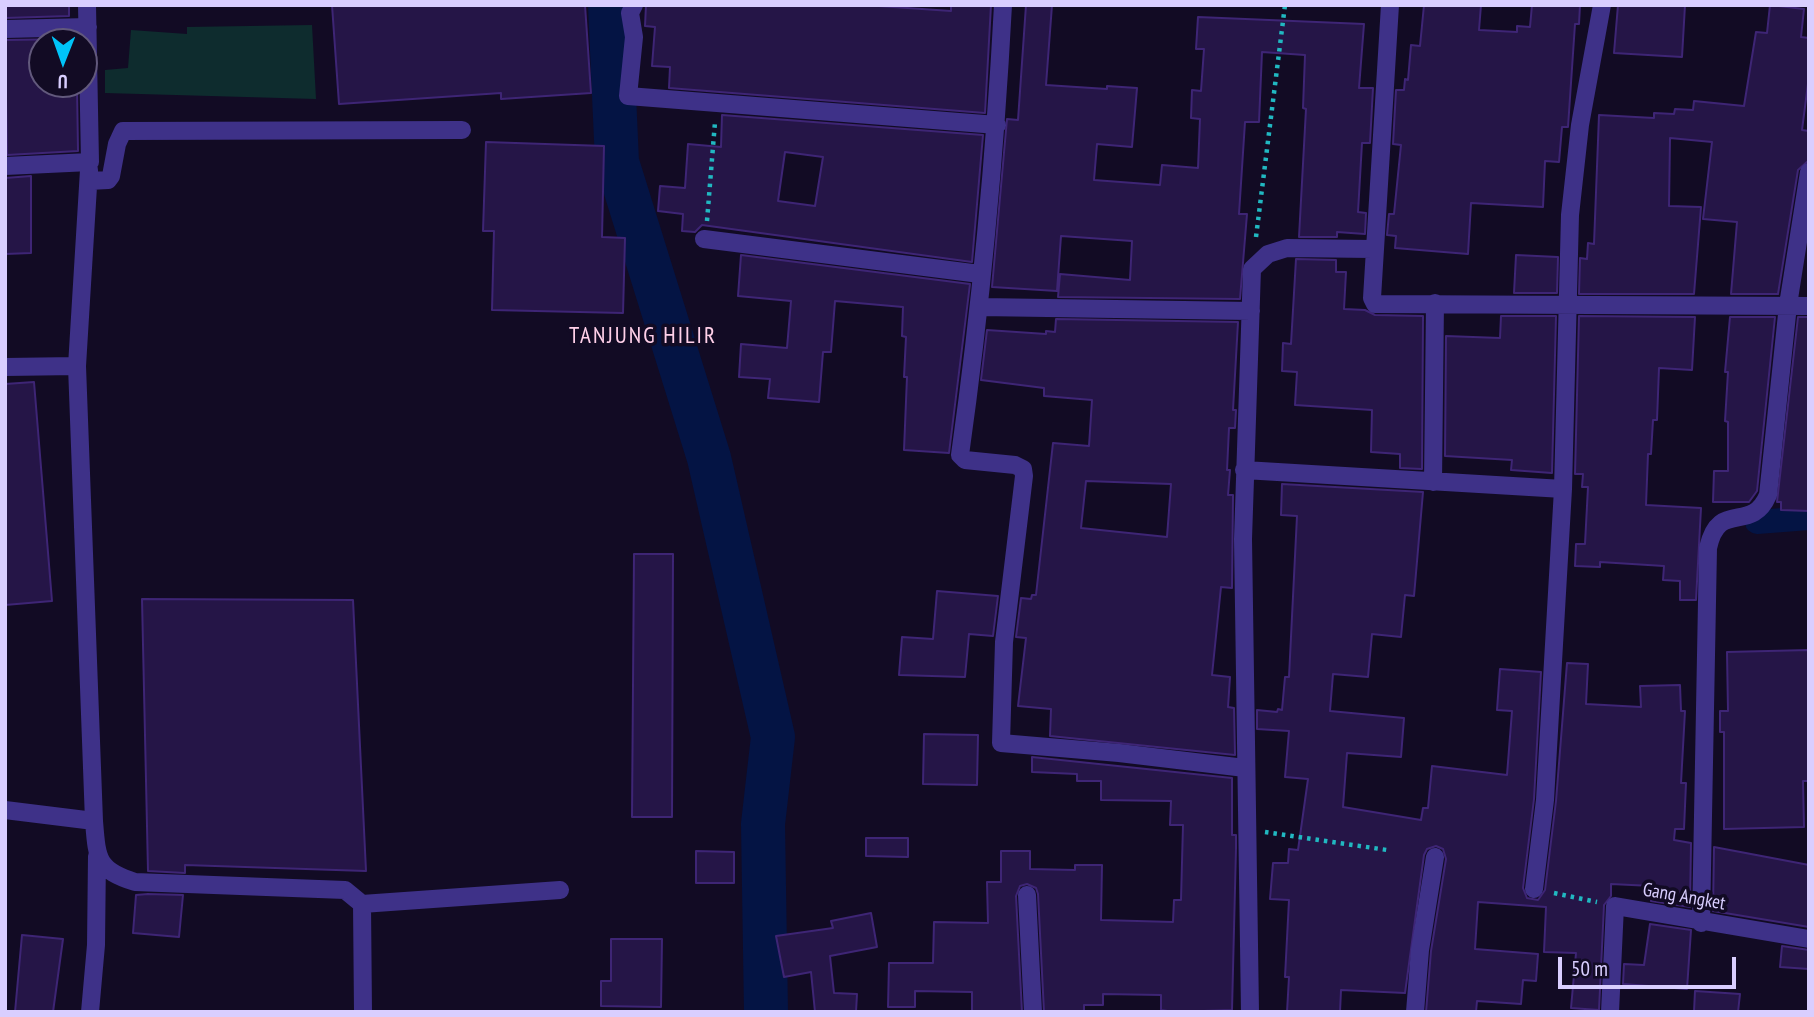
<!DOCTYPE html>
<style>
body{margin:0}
#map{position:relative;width:1814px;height:1017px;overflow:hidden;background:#120b24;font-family:"PT Sans Narrow",sans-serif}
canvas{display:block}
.frame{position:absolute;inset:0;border:7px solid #d9ceff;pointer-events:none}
.north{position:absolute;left:28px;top:28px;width:70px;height:70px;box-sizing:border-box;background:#120b24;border:2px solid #62597c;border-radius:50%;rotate:181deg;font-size:19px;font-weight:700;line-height:28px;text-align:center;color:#d9ceff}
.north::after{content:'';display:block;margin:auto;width:24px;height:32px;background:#00c4f9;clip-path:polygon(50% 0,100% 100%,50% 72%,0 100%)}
.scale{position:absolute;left:1558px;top:957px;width:178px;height:32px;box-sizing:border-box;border:4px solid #d9ceff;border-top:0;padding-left:9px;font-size:21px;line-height:24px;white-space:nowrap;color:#d9ceff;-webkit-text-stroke:5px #120b24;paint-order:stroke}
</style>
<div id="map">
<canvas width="1814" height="1017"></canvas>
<div class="frame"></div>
<div class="north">U</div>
<div class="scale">50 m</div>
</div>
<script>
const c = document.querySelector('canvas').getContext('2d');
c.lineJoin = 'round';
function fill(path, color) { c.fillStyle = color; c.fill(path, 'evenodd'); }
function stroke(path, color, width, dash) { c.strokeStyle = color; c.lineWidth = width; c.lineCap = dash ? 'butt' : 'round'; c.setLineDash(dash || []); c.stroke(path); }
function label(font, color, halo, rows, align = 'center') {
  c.font = font + ' "PT Sans Narrow",sans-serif'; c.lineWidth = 7; c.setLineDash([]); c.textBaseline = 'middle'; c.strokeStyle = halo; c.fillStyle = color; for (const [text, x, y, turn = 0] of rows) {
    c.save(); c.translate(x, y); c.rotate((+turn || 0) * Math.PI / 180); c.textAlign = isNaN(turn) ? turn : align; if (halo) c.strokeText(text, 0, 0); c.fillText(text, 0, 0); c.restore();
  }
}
fill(new Path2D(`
 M312,25l4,74 -211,-6v-23l23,-2 3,-38 56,4v-7z`), '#0e2c2e');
stroke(new Path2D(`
 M1757,522l52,-4`), '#041444', 24);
stroke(new Path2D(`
 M610,5l7,157 92,296 64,279 -10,87 3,188`), '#041444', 44);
const building = new Path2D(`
 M5,5h64v11l-64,2z
 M332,5h253l6,88 -90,6v-6l-162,11z
 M646,5h218l87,6v-6h40l-6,108 -316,-25 1,-21 -18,-1 3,-39 -10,-1z
 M1026,5h26l-6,80 61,4v-3l30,2 -5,59 -35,-3 -3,36 66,5 2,-20 36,3 2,-49 -9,-1 1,-28 9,1 3,-42h-8l2,-32 166,7 -5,64h14l-3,55h-8l-4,69 8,1 -1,21 -28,-2v5h-38l7,-128 -3,-1 2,-53 -43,-3 -3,70h-14l-6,92h8l-7,85 -182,-2 2,-23 70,6 2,-39 -71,-5 -4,55 -65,-4 15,-168 11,1z
 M1424,5h57l-2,25 38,2v-6l13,1 2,-22h48l-1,19h-4l-7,103h-6l-3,35 -14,-1 -2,46 -72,-4 -3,51 -73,-6 1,-12 -9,-1 2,-21h5l7,-69 -8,-1 3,-54h8l1,-11 3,1 3,-35 9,1z
 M1618,5h67l-3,52 -68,-4z
 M1770,5l34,4 -3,28 8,1v38l-7,54 7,1 -1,30 -10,9 -20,124h-47l6,-72 -34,-3 9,-77 -42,-4 -1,68 32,1 -7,87h-115l1,-36 7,1 1,-16 6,1 5,-129 55,3v-5l20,1 1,-5 18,1 1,-9 50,5 12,-74 11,1z
 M70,39v3h-28v45l35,-1 1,65 -71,4 -2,-115z
 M722,115l261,20 -11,127 -270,-37 -7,7 -13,-1 1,-17 -25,-3 2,-25 25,2 3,-44 33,3zM785,152l38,5 -8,49 -37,-5z
 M486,142l118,4 -2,91 23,1 -2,75 -131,-3 2,-79h-11z
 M31,176v77l-26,1v-76z
 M741,255l229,29 -21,169 -45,-3 3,-73h-3l2,-40 -4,-1 1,-29 -68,-6 -4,51h-8l-4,50 -51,-4 2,-19 -31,-2 2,-33 46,4 4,-47 -53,-5z
 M1516,255l42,2 -1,36h-43z
 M1296,259l40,1v12h10l-2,37 21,1 10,5 48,1 -1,153 -22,-1v-14l-29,-2 1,-42 -77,-5 2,-33 -15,-1 1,-28 8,1z
 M1501,316h55l-4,157 -41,-3 1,-10 -67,-4 1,-120 54,2z
 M1579,316l116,1 -3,53 -33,-2 -2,52h-4l-2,34h-3l-2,51 55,3 -5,92h-16v-19l-17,-1 1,-14 -64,-4v5l-25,-1 1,-22h9l3,-57h-6l1,-13h-8z
 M1730,317h45l-18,174 -8,11h-36l1,-31h14v-49l-3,-1 3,-49h-3z
 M1798,317h11v194l-28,-1v-8h-4z
 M1056,319l182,3 -5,88h3l-1,18h-6l-2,42h3l-2,25h5l-1,93 -11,-1 -9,88 18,2 -2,30 6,1 1,47 -185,-19 1,-27 -33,-3 8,-68 -10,-1 5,-39 10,1 1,-4h4l17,-152 36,3 3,-46 -48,-4v-8l-63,-8 6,-50 59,4v-3l9,1zM1086,481l85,3 -4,53 -86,-9z
 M34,382l18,219 -47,4v-221z
 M1282,484l141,8 -9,104 -9,-1 -4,42 -29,-3 -4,43 -35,-3 -3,37 74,7 -3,39 -54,-4 -4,54 78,13 2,-12h5l4,-42 75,9 5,-64 -15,-1 3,-41 41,3 -7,127 -11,89 4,10 11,2 7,-10 11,-89 11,-138 21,1 -2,40 55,3 -1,-21 40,-1 1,26h4l-4,72h5l-2,46h-9l-1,11 17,3 -1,64 -39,-6 1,-15 -41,-2v12l-7,9 -5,105 -28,-2 5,-55 -32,-1 2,-45 -68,-5 -3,47 63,5 -2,27 -13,-1 -2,24 -44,-3 -1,11h-50l5,-61 15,-92 -3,-10 -7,-3 -9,3 -3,6 -19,138 -64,-3 -1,22h-53l2,-35h-4l4,-77 -19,-1 3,-36h15l1,-14 9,1 10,-71 -23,-2 4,-46 -32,-2v-19l20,2 1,-3 4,1 3,-33h4l8,-161 -16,-1z
 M634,554h39l-1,263h-40z
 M937,591l61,5 -5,40 -24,-2 -4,43 -66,-2 3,-38 31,2z
 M142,599l211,1 13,271 -181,-6v8l-37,-2z
 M1809,650v131h-6l1,46 -80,2v-97h-4v-21h8l-1,-59z
 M924,734l54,1 -1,50 -54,-1z
 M1032,757l200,21v57h4v13l-4,162 -58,2 -13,-2v-15l-58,-1v11h-19v7h-40l-6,-118 -2,-6 -9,-4 -7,2 -4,10 6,116h-50v-20l-57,-1v16h-27l1,-44h44l1,-41 54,1 -1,-41h14v-31h29v18l45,1v-5h27l-1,55 72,2 1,-22h7l2,-75h-13l1,-24 -70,-1v-19h-24v-7l-45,-2z
 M866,838h42v19l-42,-1z
 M1714,847l95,18v62l-96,-16z
 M696,851l38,1v31h-38z
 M148,894l35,1 -4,42 -46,-4 3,-38z
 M871,913l6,34 -47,9 4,37 23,1 -1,18h-41l-4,-40 -27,5 -8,-41 57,-8 -2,-7z
 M1650,924l41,6 -4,59 -64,-5 1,-20 20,1z
 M22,935l41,4 -10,73h-38z
 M611,939h51l-1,68 -60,-1v-25h10z
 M1782,946l27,4v19l-29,-2z
 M1695,991l45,3 -2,18h-44z`);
fill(building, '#251547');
stroke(building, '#3e2575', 2);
stroke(new Path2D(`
 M707,221l8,-99
 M1256,237l29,-232
 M1265,832l122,18
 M1554,893l43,9`), '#21b8c1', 4.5, [3.5, 5]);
stroke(new Path2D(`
 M634,5l-4,8 4,24 -6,59 369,29
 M1003,5c-8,151 -22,301 -43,450l5,5 50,5 8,4 1,7 -20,166 -3,101 118,10 126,15
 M1390,5l-18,293 3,6 434,2
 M5,29l83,-2
 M5,166l85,-4 -3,-157
 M89,181l19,-1 3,-4 6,-32 6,-13 339,-1
 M704,239l276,35
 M980,307l271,4
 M77,366l12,-196
 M5,367l72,-1 17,455 -89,-11
 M1244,470l319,19
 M1433,482l2,-179
 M94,821c3,38 3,49 41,61l210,8 17,14 1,108
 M1534,889l11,-89 18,-311 7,-274 10,-90 22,-120
 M1027,895l6,117
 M362,904l198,-14
 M1701,923l7,-375c11,-50 43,-13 60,-53l20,-190 21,-133
 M90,1012l6,-67 1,-89
 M1250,1012l-7,-473 9,-270 16,-15 19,-6 86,1
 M1415,1012l5,-62 15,-93
 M1610,1012l5,-106 194,33`), '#3e3188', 18);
label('19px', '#d9ceff', '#120b24', [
 ["Gang Angket",1684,897,10]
]);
c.letterSpacing = '2px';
label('23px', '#ffd0e9', '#120b24', [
 ["TANJUNG HILIR",643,336]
]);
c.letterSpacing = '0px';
</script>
